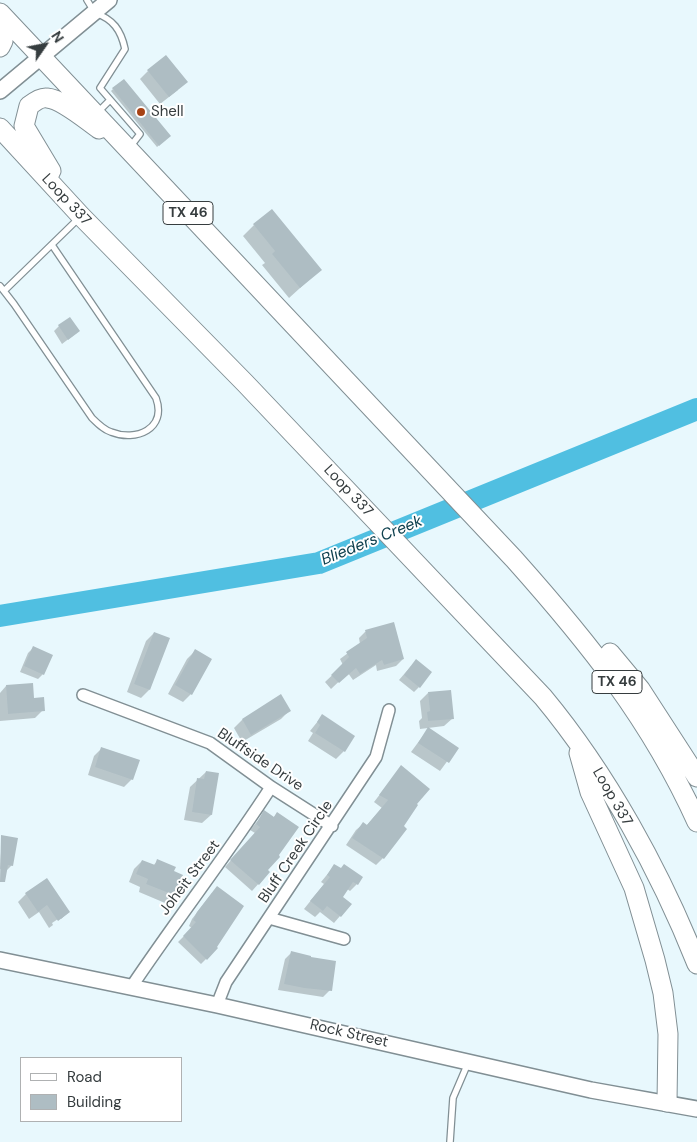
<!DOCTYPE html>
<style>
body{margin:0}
#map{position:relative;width:697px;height:1142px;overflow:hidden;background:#e8f8fd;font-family:"DM Sans",sans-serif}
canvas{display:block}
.legend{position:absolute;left:20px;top:1057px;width:162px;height:65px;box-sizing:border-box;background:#fff;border:1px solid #afb1b2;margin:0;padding:6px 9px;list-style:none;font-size:15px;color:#363d3f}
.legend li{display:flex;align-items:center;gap:10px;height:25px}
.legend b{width:25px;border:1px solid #afb1b2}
.north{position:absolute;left:20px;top:20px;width:50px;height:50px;-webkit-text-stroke:4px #fff;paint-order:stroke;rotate:57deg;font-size:14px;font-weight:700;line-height:20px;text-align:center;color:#363d3f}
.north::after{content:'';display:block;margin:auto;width:18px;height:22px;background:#363d3f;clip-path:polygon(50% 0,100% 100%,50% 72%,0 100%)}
</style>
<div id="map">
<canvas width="697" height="1142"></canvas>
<ul class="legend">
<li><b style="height:6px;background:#fff"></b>Road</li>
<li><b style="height:14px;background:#aebdc3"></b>Building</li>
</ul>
<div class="north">N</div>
</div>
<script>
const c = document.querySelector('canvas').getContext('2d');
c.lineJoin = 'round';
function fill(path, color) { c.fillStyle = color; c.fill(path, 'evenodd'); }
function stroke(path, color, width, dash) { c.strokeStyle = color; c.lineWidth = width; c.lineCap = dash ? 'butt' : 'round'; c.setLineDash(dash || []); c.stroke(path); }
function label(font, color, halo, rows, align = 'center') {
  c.font = font + ' "DM Sans",sans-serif'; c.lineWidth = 4; c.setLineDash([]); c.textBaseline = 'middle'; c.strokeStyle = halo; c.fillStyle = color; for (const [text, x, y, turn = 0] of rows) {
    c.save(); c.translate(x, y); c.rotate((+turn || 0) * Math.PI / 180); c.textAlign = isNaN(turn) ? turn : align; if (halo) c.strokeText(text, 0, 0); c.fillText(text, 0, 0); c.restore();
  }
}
fill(new Path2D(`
 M148,71l30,19 -18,14 -20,-25z
 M113,89l54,49 -10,9 -46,-56z
 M254,225l66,45 -31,28 -27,-33 3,-2 -22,-27z
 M59,326l20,5 -17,13 -8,-13z
 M394,624l9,35 -7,7 -19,5 -1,-6 -23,15 -5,-7 -17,16 -6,-7 18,-17 -3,-6 20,-15 -1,-6 6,-6z
 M154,633l-5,57 -8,8 -14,-6 19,-51z
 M33,648l10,26 -5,5 -18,-7 8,-19z
 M195,651l-4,43 -8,8 -15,-8 19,-35z
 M411,666l8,21 -5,5 -15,-12z
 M6,686l27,13 10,11 -8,8 -35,3v-28z
 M428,693l25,25 -9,8 -24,3 -1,-8 3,-3 -2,-17z
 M281,696l8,15 -8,8 -39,23 -8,-14 8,-8z
 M322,716l22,35 -8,8 -28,-18 5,-8 -3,-2z
 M428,729l29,19 -17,23 -29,-19z
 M102,748l30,31 -8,8 -36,-12 6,-19z
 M401,767l14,38 -32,53 -7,7 -30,-20 10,-15 7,-6 3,2 16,-18 -8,-6z
 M206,772l11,2 -6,41 -9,8 -18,-3 6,-33z
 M265,812l8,6 4,-5v43l-11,14 3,2 -17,19 -27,-24 30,-34 -5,-3z
 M2,836l10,29 -5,5 -7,-1z
 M142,861l11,5 4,-5 16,11v23l-8,8 -26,-11 1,-5 -11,-5 5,-13z
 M335,865l22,19 -7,7 -3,-2 -5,8 -2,19 -6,7 -14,-11 -5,5 -11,-8 20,-25 -3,-2z
 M212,893l5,55 -16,16 -23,-22 14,-14 -3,-2 3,-7z
 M26,894l43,18 -8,7v-2l-9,6 1,2 -4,3 -10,-16 -10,7 -11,-17z
 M292,952l38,38 -7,7 -45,-7 7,-31z`), '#0003');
stroke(new Path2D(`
 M0,616l319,-53 378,-154`), '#50bfe1', 22);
fill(new Path2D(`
 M166,55l22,27 -19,15 -22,-27z
 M124,79l47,57 -12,10 -47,-58z
 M272,209l50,61 -22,18 -28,-34 3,-3 -22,-27z
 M70,317l10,14 -12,9 -10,-15z
 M394,622l10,37 -20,6 -2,-5 -22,14 -4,-6 -17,15 -8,-8 18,-18 -3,-5 21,-14 -2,-8z
 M154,632l16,6 -20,52 -16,-6z
 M33,646l20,9 -9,20 -20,-9z
 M195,649l17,10 -20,36 -17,-10z
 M416,659l16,13 -12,16 -16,-13z
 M33,683l1,15 10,-1 1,14 -37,3 -2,-29z
 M451,690l3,29 -26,2 -1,-9 3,-1 -2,-19z
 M281,694l10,17 -40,24 -9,-16z
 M322,714l33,22 -10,16 -30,-19 5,-8 -3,-3z
 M428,727l31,21 -10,15 -31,-20z
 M101,747l39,13 -7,20 -38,-13z
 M401,765l29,24 -13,15 1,1 -14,21 3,3 -23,30 -32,-21 11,-16 4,3 21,-25 -9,-5z
 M206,771l13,2 -7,42 -20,-3 5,-34 7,1z
 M264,810l10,7 3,-5 22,15 -20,28 1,2 -12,13 2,2 -11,13 -29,-25 30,-33 -4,-3z
 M1,835l17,3 -5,28 -5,-1 -3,17h-5z
 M157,859l19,8 -2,4 9,4 -9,20 -28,-11 2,-5 -12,-5 6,-14 13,5z
 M334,864l7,4 3,-4 19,13 -5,8 -5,-3 -10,15 9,7 -11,13 -14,-11 -4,5 -13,-10 20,-24 -3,-2z
 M47,878l23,34 -12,9 -11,-16 -9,7 -13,-19z
 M217,886l27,20 -27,41 1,1 -11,12 -24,-24 13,-14 -3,-2 4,-8z
 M291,951l20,5v1l25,4 -4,30 -28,-3 -20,-4z`), '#aebdc3');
const service = new Path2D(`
 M87,0l8,13c18,6 26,17 30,36l-25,39 40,46 -10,13
 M98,112l12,-12
 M0,286l14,18 78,114c6,6 12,12 19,14 25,10 56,-3 45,-34l-104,-153
 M4,291l75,-73
 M450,1142l3,-44 15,-35`);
const minor = new Path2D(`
 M83,695l127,48 61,44 61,39
 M269,918l75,21
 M132,986c45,-67 95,-131 139,-199
 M217,1005l9,-23 150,-225 13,-47`);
const tertiary = new Path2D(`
 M0,91l109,-91
 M0,960l217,45 374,85 106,19`);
const primary = new Path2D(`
 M0,13l514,546c74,83 137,161 183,263
 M0,29l3,12 -3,6
 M0,128l81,88 164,167 298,314c64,77 117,174 154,267
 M51,171l-27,-45 5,-20c5,-4 12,-9 18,-8 15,1 39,22 52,31
 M610,653l30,36 57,88
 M579,753l11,39 44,96 21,72 8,33 5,41 -1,68`);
stroke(service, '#818f94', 8);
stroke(minor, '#818f94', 14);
stroke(tertiary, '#818f94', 18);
stroke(primary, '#818f94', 21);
stroke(service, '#fff', 5.5);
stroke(minor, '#fff', 11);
stroke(tertiary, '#fff', 15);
stroke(primary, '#fff', 19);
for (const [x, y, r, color] of [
 [141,112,5,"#a74214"]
]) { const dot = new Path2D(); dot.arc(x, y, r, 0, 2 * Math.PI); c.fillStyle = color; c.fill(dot); stroke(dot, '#fff', 2); }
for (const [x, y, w] of [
 [188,213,50],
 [617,682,50]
]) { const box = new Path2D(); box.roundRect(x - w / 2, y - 11.5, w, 23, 4); c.fillStyle = '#fff'; c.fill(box); stroke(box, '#363d3f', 1); }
label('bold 14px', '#363d3f', null, [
 ["TX 46",188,213],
 ["TX 46",617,682]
]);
label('15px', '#363d3f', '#fff', [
 ["Shell",151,112]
], 'left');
label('15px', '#363d3f', '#fff', [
 ["Loop 337",66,200,47],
 ["Loop 337",348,491,47],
 ["Bluffside Drive",260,760,34],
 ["Loop 337",612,797,60],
 ["Bluff Creek Circle",296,852,-56],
 ["Joheit Street",190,878,-53],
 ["Rock Street",349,1034,13]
]);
label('italic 16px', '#0f414f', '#fff', [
 ["Blieders Creek",372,541,-22]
]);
</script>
